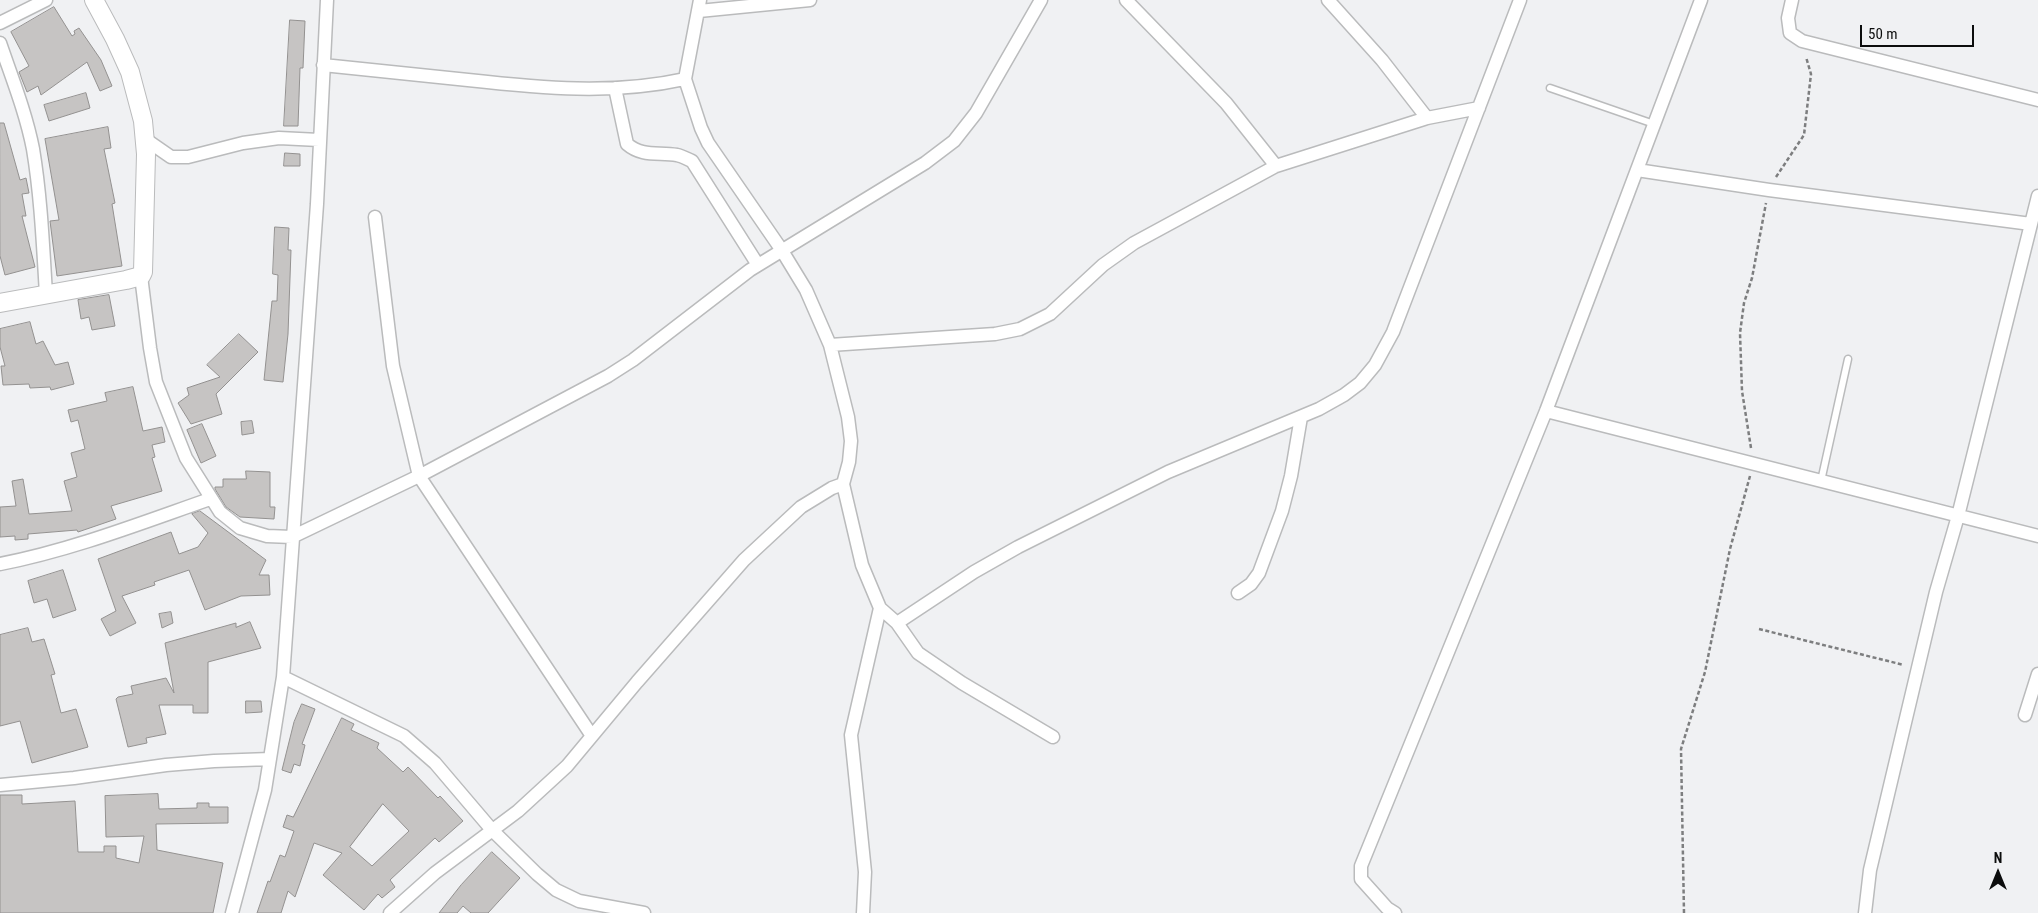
<!DOCTYPE html>
<style>
body{margin:0}
#map{position:relative;width:2038px;height:913px;overflow:hidden;background:#f0f1f3;font-family:"Roboto Condensed",sans-serif}
canvas{display:block}
.north{position:absolute;left:1973px;top:848px;width:50px;height:50px;-webkit-text-stroke:4px #f0f1f3;paint-order:stroke;rotate:0deg;font-size:14px;font-weight:700;line-height:20px;text-align:center;color:#0c0d0d}
.north::after{content:'';display:block;margin:auto;width:18px;height:22px;background:#0c0d0d;clip-path:polygon(50% 0,100% 100%,50% 72%,0 100%)}
.scale{position:absolute;left:1860px;top:25px;width:114px;height:22px;box-sizing:border-box;border:2px solid #0c0d0d;border-top:0;padding-left:6px;font-size:15px;line-height:18px;white-space:nowrap;color:#0c0d0d;-webkit-text-stroke:4px #f0f1f3;paint-order:stroke}
</style>
<div id="map">
<canvas width="2038" height="913"></canvas>
<div class="north">N</div>
<div class="scale">50 m</div>
</div>
<script>
const c = document.querySelector('canvas').getContext('2d');
c.lineJoin = 'round';
function fill(path, color) { c.fillStyle = color; c.fill(path, 'evenodd'); }
function stroke(path, color, width, dash) { c.strokeStyle = color; c.lineWidth = width; c.lineCap = dash ? 'butt' : 'round'; c.setLineDash(dash || []); c.stroke(path); }
const building = new Path2D(`
 M54,7l18,29 3,-2 -1,-3 5,-3 22,32 11,26 -12,5 -13,-29 -46,33 -3,-9 -11,6 -8,-20 10,-6 -18,-34z
 M290,20l15,1 -2,47h-3l-2,58h-14z
 M86,93l4,15 -41,13 -5,-16z
 M0,123h4l16,57 6,-2 3,15 -7,1 4,22h-4l13,51 -30,8 -5,-19z
 M108,127l3,21 -7,1 11,54 -3,1 10,62 -65,10 -7,-55 9,-1 -14,-81z
 M285,153l15,1v12h-16z
 M275,227l14,1 -1,22h3l-3,84 -5,48 -19,-2 8,-79h5l1,-26 -5,-1z
 M109,295l6,31 -23,4 -3,-13 -8,2 -3,-19z
 M30,322l6,22 7,-3 12,24 13,-3 6,22 -23,6 -1,-3 -20,1 -1,-4 -26,1 -2,-19h4l-5,-19v-18z
 M239,334l19,18 -42,42 6,20 -31,10 -13,-21 11,-8 -2,-7 33,-11 -13,-12z
 M133,387l10,44 19,-4 3,15 -13,3 3,12 -3,1 10,33 -51,15 5,13 -38,13 -1,-2 -49,4v5l-13,1v-4l-15,1v-30l16,-1 -4,-25 11,-2 6,35 43,-3 -8,-30 13,-4 -6,-24 14,-4 -7,-29 -7,2 -3,-12 39,-9 -2,-8z
 M252,421l2,12 -12,2 -1,-13z
 M202,424l14,32 -15,7 -14,-33z
 M246,471l24,1v35h5l-1,12 -34,-2 -14,-10 -11,-18v-2h8v-8h23z
 M200,511l66,49 -7,15h10l1,20 -29,1 -36,14 -16,-40 -35,12 1,3 -33,11 14,27 -26,13 -9,-17 15,-8 -18,-52 73,-27 8,22 19,-7 10,-14 -16,-19z
 M63,570l13,40 -23,8 -6,-19 -13,4 -6,-22z
 M171,612l2,11 -11,5 -3,-14z
 M250,622l11,26 -53,14v51h-15v-8h-34l7,29 -20,4 1,5 -19,4 -12,-48 2,-2 15,-3 -2,-8 35,-8 8,15 -9,-50 71,-20v4z
 M28,628l4,14 12,-3 11,35 -4,1 10,38 15,-4 12,38 -56,16 -12,-42 -20,5v-91z
 M246,701h15l1,11 -16,1z
 M302,704l13,5 -13,35 3,1 -5,21 -6,-2 -3,9 -9,-3 12,-48z
 M342,718l12,6 -3,6 28,13 -2,5 26,24 5,-5 30,31 2,-2 23,25 -24,21 -4,-4 -45,42 5,7 -13,11 -4,-4 -14,16 -41,-35 19,-22 -28,-10 -19,54 -7,-6 -7,22h-24l11,-32 2,1 10,-27 5,2 9,-26 -11,-4 4,-12 6,2zM383,804l26,27 -37,35 -22,-19z
 M158,794l1,15 38,-1v-5h12v4h19v16l-72,1 1,26 66,13 -10,50h-213v-118h22v9l53,-3 3,51h26v-6h12v12l23,5 5,-27 -38,1 -1,-41z
 M492,852l28,26 -32,35h-17l-8,-7 -6,7h-18l22,-28z`);
fill(building, '#c6c4c3');
stroke(building, '#939190', 1);
const lane = new Path2D(`
 M1550,88l104,36
 M1821,481l27,-122`);
const street = new Path2D(`
 M700,0l-15,79 16,49 7,15 73,106 25,41 24,55 18,72 3,24 -2,21 -6,22 19,81 18,43 17,15 21,30 44,30 91,54
 M1126,0l100,103 50,63
 M1328,0l54,60 45,58
 M1792,0l-4,18 2,15 12,8 236,59
 M699,11l111,-11
 M0,23l46,-23
 M0,43c12,35 26,70 33,106 8,48 10,97 13,145
 M323,65c49,5 97,10 145,15 73,8 145,15 217,-1
 M615,88l12,56c15,13 31,8 50,11 5,1 10,4 15,6l66,104
 M145,139l26,18h17l55,-14 36,-5 40,2
 M1637,170l132,20 262,34
 M375,217l18,149 26,110 173,260
 M141,276l9,72 6,34 30,76 34,54 20,16 27,8 25,1 127,-61 189,-100 25,-16 117,-90 175,-107 29,-22 22,-28 65,-113
 M830,345l165,-11 25,-5 30,-15 53,-49 31,-22 142,-77 151,-48 52,-10
 M1546,411l492,125
 M0,564c72,-14 141,-41 210,-65
 M1238,593l13,-9 8,-11 23,-62 9,-35 10,-59
 M897,623l77,-51 44,-25 150,-75 151,-63 25,-14 16,-12 15,-18 18,-33 127,-332
 M283,677l121,59 31,27 57,67 45,44 19,16 23,11 65,12
 M2025,715l13,-41
 M0,785l74,-7 92,-13 48,-4 56,-2
 M232,913l33,-123 18,-113 34,-473 10,-204
 M390,913l45,-40 83,-62 49,-45 70,-84 107,-122 57,-53 31,-19 11,-4
 M863,913l2,-41 -14,-137 29,-127
 M1395,913l-8,-5 -26,-29v-13l185,-455 155,-411
 M1865,913l5,-43 66,-278 22,-76 80,-320`);
const secondary = new Path2D(`
 M0,303l126,-23 15,-4 2,-4 3,-118 -3,-33 -13,-49 -15,-33 -21,-39`);
stroke(lane, '#babbbc', 9);
stroke(street, '#babbbc', 15);
stroke(secondary, '#babbbc', 20);
stroke(new Path2D(`
 M1776,177l28,-42 7,-61 -5,-17
 M1751,448l-9,-57 -2,-58 4,-30 8,-25 14,-75
 M1759,629l145,36
 M1684,913l-3,-164 24,-77 25,-123 20,-73`), '#7d7e7f', 2.5, [4, 2.5]);
stroke(lane, '#fff', 6);
stroke(street, '#fff', 12);
stroke(secondary, '#fff', 18);
</script>
